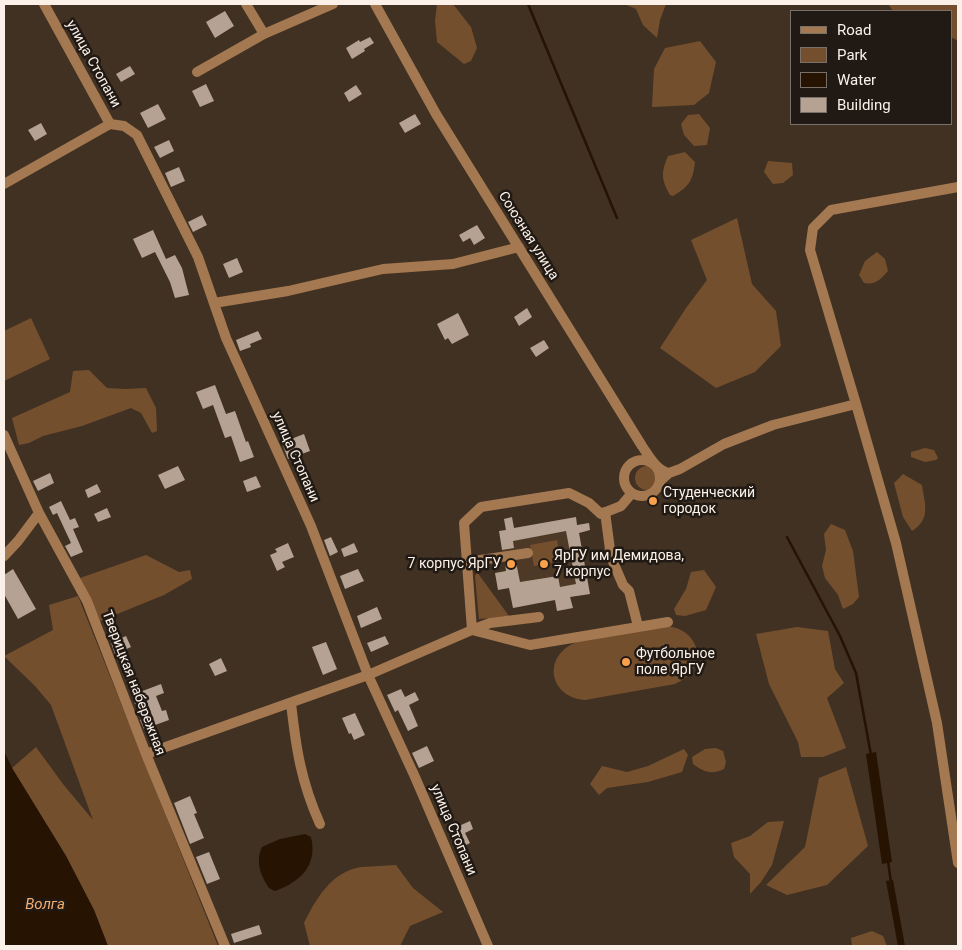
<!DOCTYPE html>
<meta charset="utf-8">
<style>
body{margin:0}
#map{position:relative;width:962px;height:950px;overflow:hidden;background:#403123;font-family:Roboto,sans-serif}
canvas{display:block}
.frame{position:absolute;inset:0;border:5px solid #fbf1e8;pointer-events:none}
.legend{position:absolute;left:790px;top:10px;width:162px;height:115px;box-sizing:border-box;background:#211a14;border:1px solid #787069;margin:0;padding:6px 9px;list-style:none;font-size:15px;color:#fbf1e8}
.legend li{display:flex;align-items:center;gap:10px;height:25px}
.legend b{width:25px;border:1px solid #787069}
</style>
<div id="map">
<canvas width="962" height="950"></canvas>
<div class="frame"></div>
<ul class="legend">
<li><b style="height:6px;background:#a47851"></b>Road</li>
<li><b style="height:14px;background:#744f2e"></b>Park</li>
<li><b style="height:14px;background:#261302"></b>Water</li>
<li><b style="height:14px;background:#b5a292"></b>Building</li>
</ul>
</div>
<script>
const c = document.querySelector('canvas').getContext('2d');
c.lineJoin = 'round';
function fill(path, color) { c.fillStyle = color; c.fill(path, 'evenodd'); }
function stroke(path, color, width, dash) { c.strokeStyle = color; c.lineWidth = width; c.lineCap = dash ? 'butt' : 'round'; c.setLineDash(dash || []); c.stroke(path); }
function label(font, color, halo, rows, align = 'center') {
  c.font = font + ' Roboto,sans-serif'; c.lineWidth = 5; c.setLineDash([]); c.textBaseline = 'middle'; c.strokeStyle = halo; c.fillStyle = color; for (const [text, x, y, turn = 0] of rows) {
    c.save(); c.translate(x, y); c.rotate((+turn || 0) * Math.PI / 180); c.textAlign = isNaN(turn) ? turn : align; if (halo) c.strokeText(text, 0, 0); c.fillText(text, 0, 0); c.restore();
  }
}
fill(new Path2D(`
 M512,517l2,11 62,-11 1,8 12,-2 1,7 -11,3 11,61 -19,3 2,11 -16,3 -3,-11 -41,8 -4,-20 -11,2 -3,-17 11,-2 -7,-40 6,-1 -1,-11z`), '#4e3927');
fill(new Path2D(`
 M437,4h16l18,23 6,21 -6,13 -7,3 -27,-22 -2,-21z
 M624,4h42l-6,16 -3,18 -14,-13 -7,-16z
 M888,4h70v37l-7,-4v-26h-58z
 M700,41l16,21 -7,31 -15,12 -42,2 2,-38 11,-21z
 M699,114l11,14 -3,17 -13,1 -10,-11 -3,-11 7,-9z
 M685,152l10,10c-2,18 -6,25 -22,34l-3,-1c-9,-16 -9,-22 -2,-39z
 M768,161l24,2 1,12 -10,8 -10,1 -9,-12z
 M737,218l15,66 24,27 5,35 -26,26 -39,16 -56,-40 26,-40 21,-28 -16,-40z
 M877,252l8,7 3,12c-7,8 -12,14 -24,12l-5,-8 6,-14z
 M31,318l19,41 -46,22v-50z
 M89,370l18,18 18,1 21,-1 10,20 1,23 -5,2 -11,-20 -10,-5 -49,18 -39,10 -14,7 -10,2 -7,-27 58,-26 3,-21z
 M925,448l9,2 4,8 -2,2 -11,2 -14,-5v-5z
 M635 478a12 12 0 1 1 24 0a12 12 0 1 1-24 0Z
 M903,474l19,11c3,20 9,34 -10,46l-9,-14 -9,-34z
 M831,524l14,6 8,21 6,46 -6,7 -10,5 -5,-14 -13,-17 -3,-12 4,-16 -2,-16z
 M557,540l4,21 -27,5 -4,-21z
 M146,555l33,17 11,-2 2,9 -28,16 -64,26 -20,-43z
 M704,570l12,17 -10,23 -21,6 -9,-1 -2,-6 12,-20 5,-17z
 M477,572l32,44 -30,3 -4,-43z
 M78,596l140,350h-110l-14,-36 -28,-54 -54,-88 24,-21 27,37 30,36 -42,-115 -16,-19 -31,-30 49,-26 -4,-25z
 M666,626c36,3 43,44 9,58l-90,16c-37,-3 -43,-45 -8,-58z
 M797,627l31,4 7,38 9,14 -17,15 19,50 -23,9h-22l-3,-15 -29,-58 -13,-50z
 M716,748l7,3 3,11 -2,7c-13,6 -20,3 -31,-5l-1,-7 13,-8z
 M684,749l4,6 -6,17 -34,10 -41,6 -8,7 -9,-11 12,-18 25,6 21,-6z
 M846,767l22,79 -41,39 -40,10 -21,-10 39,-38 14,-69z
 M784,821l-12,44 -11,17 -11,12v-20l-16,-17 -3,-14 19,-7 18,-14z
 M396,865l17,23 30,24 -33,14 -10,20h-90l-6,-23c12,-24 27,-51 57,-56 12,-1 24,-1 35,-2z
 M872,931l11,5 4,10h-35l-1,-8z`), '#744f2e');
fill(new Path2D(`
 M4,751l8,17 54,88 28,54 14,36h-104z
 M876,752l16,110 -10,2 -16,-110z
 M305,834l6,3c7,29 -11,45 -36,54l-6,-3c-8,-12 -14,-26 -7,-41l18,-8z
 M893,880l12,66h-7l-12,-65z`), '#261302');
stroke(new Path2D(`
 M528,4l89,214
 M787,537l53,99 16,37 15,82
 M888,861l3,22`), '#261302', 2.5);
fill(new Path2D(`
 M225,11l9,15 -19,12 -9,-16z
 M370,37l4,6 -10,6 1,2 -13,8 -6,-11 13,-8 1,2z
 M130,66l5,8 -14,8 -5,-8z
 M206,84l8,17 -14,6 -8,-16z
 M356,85l6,9 -13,8 -5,-9z
 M158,104l8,15 -18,9 -8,-15z
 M415,114l6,10 -16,9 -6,-10z
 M41,123l6,11 -12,7 -7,-11z
 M169,140l5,11 -14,7 -6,-11z
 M179,167l6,14 -14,6 -6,-14z
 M202,215l5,10 -14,7 -5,-10z
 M477,225l8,13 -11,7 -4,-7 -7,4 -4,-7z
 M153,230l13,29 9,-4 7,13 7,27 -14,3 -5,-16 -15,-30 -13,6 -9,-19z
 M237,258l6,14 -14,6 -6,-14z
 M527,308l5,9 -13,9 -5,-9z
 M458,313l11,22 -17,9 -4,-6 -3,2 -8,-16z
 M258,331l4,8 -12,5 1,3 -11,4 -4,-11z
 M544,340l5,8 -13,9 -6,-9z
 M215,385l11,29 9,-3 11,31 2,-1 6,16 -14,5 -9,-26 -6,2 -12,-33 -10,4 -7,-17z
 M304,434l6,17 -22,8 -7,-19 8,-4 2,3z
 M178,466l7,14 -20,9 -7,-14z
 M50,473l4,10 -16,8 -5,-10z
 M256,476l5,11 -14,5 -4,-11z
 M97,484l4,8 -13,6 -3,-8z
 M61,501l9,19 5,-2 4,9 -6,2 10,23 -12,5 -6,-11 6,-3 -14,-30 -4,2 -4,-8z
 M107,508l4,9 -13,5 -4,-8z
 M512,517l2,11 62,-11 1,8 12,-2 1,7 -11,3 11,61 -20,3 3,11 -16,3 -2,-11 -42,8 -4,-20 -11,2 -3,-17 11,-2 -1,-8 11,-1 4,20 38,-6 2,11 16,-3 -10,-53 -53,10 1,7 -12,2 -3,-19 7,-1 -2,-11z
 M331,537l7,15 -8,4 -6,-16z
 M288,543l6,14 -12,5 3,5 -8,4 -7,-16 7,-3 -2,-3z
 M354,543l4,9 -14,5 -3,-8z
 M13,569l23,40 -18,10 -14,-25v-19z
 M358,569l6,12 -19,8 -5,-13z
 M377,607l5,12 -21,9 -4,-12z
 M126,636l5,11 -16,7 -4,-11z
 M385,636l4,8 -18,8 -4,-9z
 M326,642l11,27 -14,6 -11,-28z
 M221,658l6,13 -12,5 -6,-12z
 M161,684l3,9 -8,3 6,15 4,-1 3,10 -25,9 -4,-9 12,-5 -6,-15 -11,4 -3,-9z
 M401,689l4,8 10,-5 4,8 -10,5 9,21 -10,5 -10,-21 -3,2 -8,-17z
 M355,713l10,22 -11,5 -3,-7 -2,1 -7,-16z
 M427,746l7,15 -15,7 -7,-15z
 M190,796l7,17 -3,1 10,24 -14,6 -16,-41z
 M470,821l3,8 -8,4 5,10 -12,6 -8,-19z
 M209,852l11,27 -13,5 -11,-27z
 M259,925l3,9 -28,9 -3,-9z`), '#b5a292');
stroke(new Path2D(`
 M44,4l66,120
 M246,4l18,30
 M375,4l61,110 206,332c7,10 14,24 27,27
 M197,72l67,-38 69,-30
 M110,124l14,2 13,9 61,122 28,81 85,188 57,149 47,102 73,169
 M4,184l106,-60
 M214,303l74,-12 95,-22 70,-5 66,-17
 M856,404l40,139 41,180 21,140
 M4,435l35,78 48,88 59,153 79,192
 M624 478a18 18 0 1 1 36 0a18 18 0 1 1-36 0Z
 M660,481l9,-8 11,-4 44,-25 49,-19 83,-21 -46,-154 3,-22 18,-18 127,-23
 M605,512l6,45 12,28 6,6 9,35
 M4,556l14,-15 21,-28
 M467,562l61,-9
 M472,630l58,15 138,-23
 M472,630l18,-7 49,-6
 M291,703c5,45 10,79 29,121
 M146,754l222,-79 104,-45 -8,-107 17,-16 88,-14 20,10 12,11 20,-8 11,-13`), '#a47851', 10);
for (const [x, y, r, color] of [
 [653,501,5,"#f8a04b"],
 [511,564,5,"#f8a04b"],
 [544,564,5,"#f8a04b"],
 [626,662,5,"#f8a04b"]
]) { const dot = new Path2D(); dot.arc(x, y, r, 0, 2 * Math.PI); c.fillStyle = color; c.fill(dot); stroke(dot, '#211a14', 2); }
label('14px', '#fbf1e8', '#211a14', [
 ["улица Стопани",93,64,61],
 ["Союзная улица",528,236,58],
 ["улица Стопани",295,457,66],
 ["Тверицкая набережная",133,683,69],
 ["улица Стопани",453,830,67]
]);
label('14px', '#fbf1e8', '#211a14', [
 ["Студенческий",663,493],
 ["городок",663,509],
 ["ЯрГУ им Демидова,",554,556],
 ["7 корпус",554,572],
 ["7 корпус ЯрГУ",501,564,"right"],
 ["Футбольное",636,654],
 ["поле ЯрГУ",636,670]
], 'left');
label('italic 15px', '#f5af71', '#211a14', [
 ["Волга",45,905]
]);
</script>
